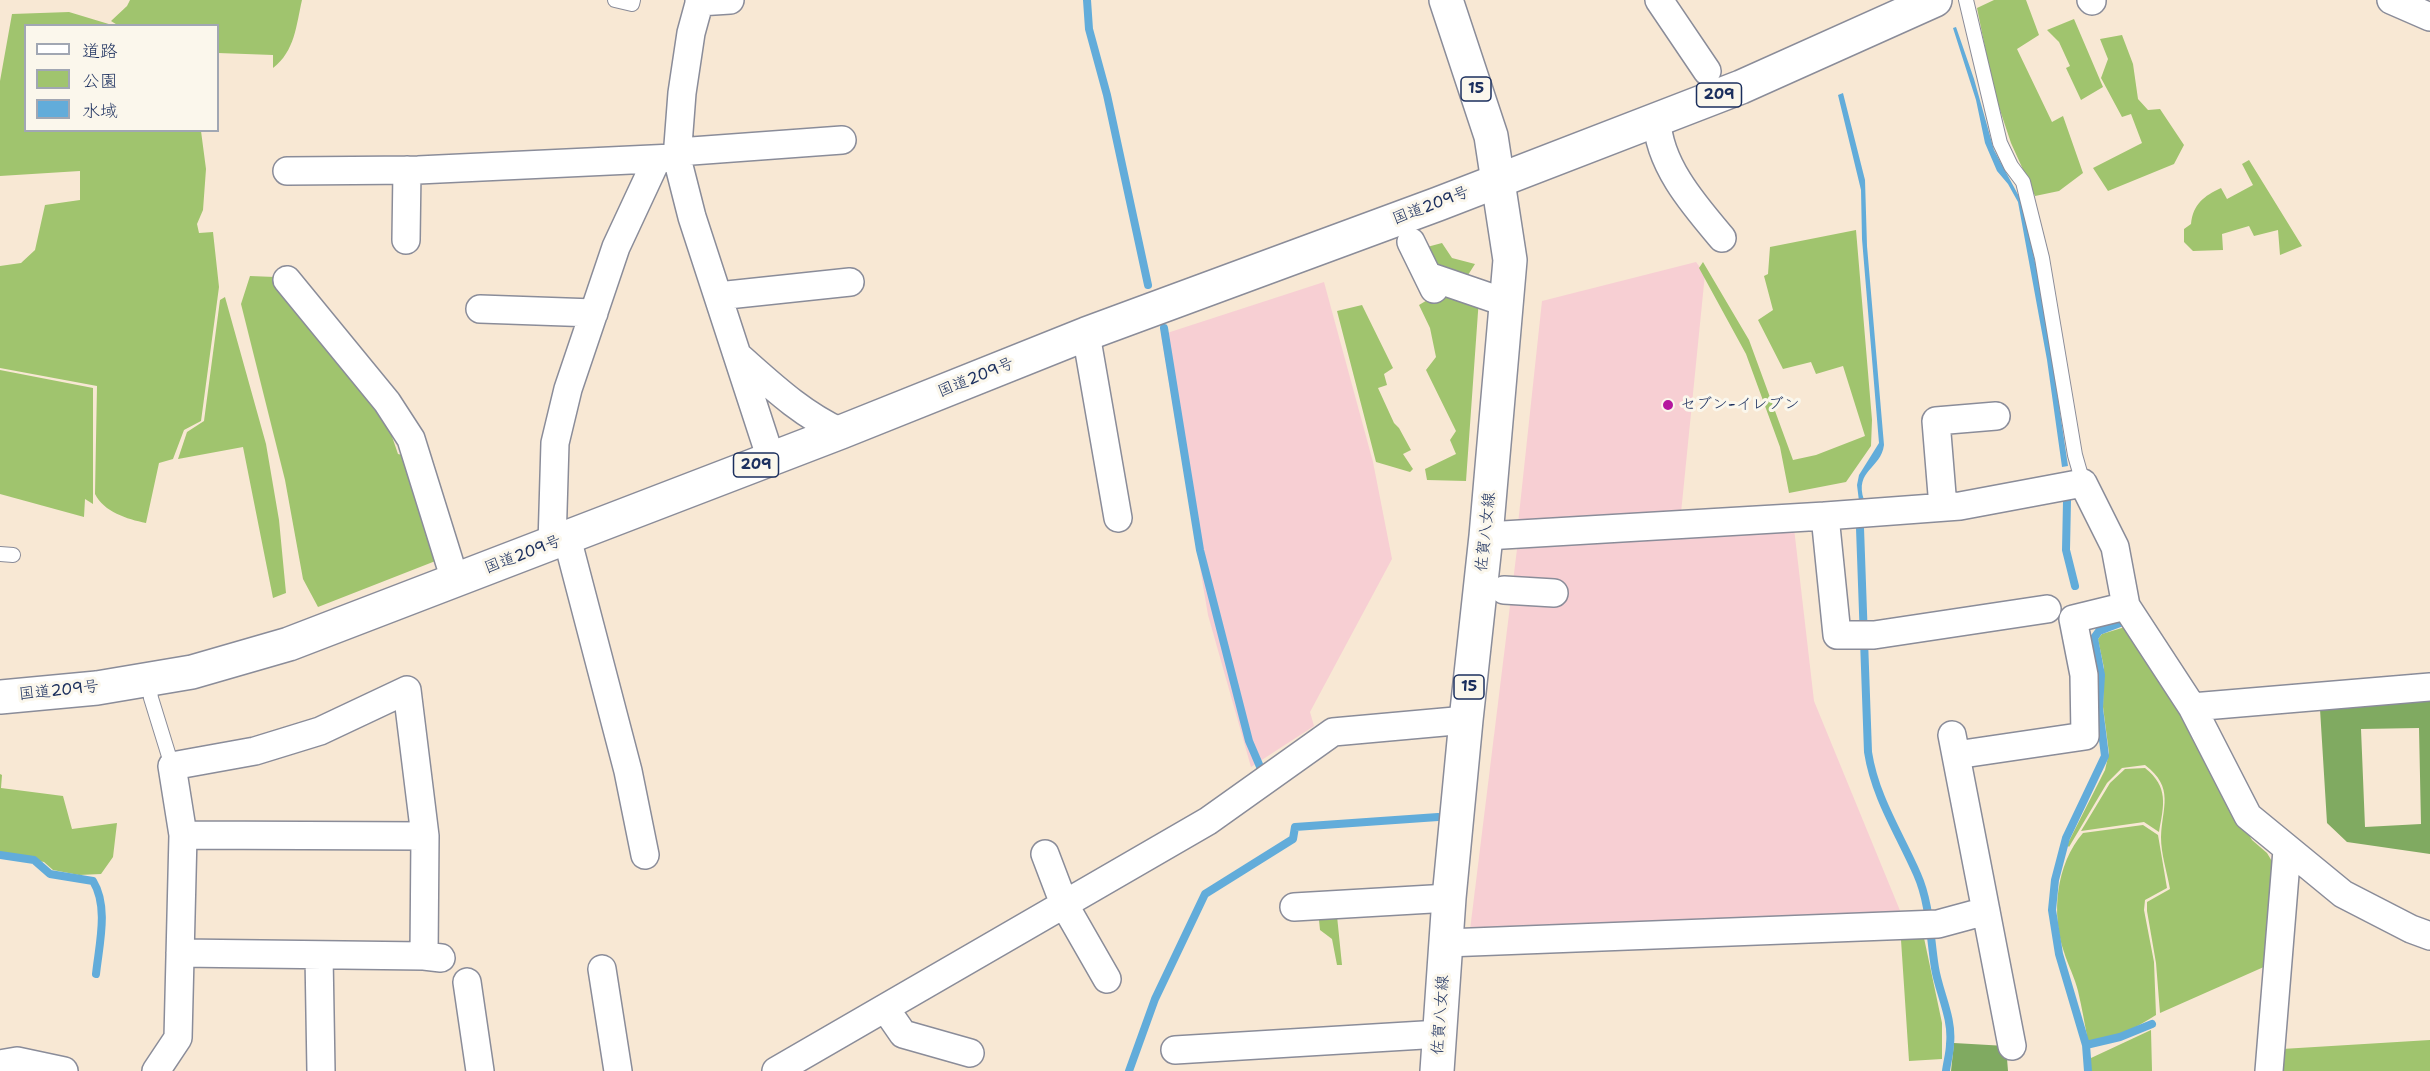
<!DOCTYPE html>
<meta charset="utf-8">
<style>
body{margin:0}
#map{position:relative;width:2430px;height:1071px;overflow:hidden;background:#f8e8d4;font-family:"Shantell Sans","Klee One",sans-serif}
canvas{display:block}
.legend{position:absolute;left:24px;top:24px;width:195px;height:108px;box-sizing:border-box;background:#fbf7ec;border:2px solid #a1a7b3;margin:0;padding:8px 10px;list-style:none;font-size:18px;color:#1b2f5e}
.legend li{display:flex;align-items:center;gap:12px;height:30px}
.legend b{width:30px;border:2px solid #a1a7b3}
</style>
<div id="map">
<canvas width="2430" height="1071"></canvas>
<ul class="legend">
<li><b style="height:8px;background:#fff"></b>道路</li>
<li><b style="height:16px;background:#a0c46e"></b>公園</li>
<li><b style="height:16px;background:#62acda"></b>水域</li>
</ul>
</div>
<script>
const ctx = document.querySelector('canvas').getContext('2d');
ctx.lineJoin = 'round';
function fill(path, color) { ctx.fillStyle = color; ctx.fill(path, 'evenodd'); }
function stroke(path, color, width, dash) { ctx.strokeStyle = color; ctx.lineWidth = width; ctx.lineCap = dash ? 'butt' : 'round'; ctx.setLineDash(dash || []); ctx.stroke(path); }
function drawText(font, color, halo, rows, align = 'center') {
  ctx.font = font + ' "Shantell Sans","Klee One",sans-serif'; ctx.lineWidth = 6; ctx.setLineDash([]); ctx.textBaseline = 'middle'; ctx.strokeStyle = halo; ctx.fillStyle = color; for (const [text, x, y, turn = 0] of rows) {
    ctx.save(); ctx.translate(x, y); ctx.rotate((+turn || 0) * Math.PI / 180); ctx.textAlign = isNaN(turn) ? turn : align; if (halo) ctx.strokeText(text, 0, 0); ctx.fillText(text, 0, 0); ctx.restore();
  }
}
const built = new Path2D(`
 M 1696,262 L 1705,274 L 1681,513 L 1518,524 L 1542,301 Z
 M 1324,282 L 1373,462 L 1392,559 L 1310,712 L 1314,726 L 1251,767 L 1208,615 L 1161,335 Z
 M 1794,528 L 1814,701 L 1901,913 L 1470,930 L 1518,541 Z`);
const green = new Path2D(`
 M 130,0 L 302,0 C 296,26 295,51 273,68 L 273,55 L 218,53 L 218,26 L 119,26 L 111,21 L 127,6 Z
 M 1994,0 L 2026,0 L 2039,35 L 2017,49 L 2052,122 L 2063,116 L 2083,173 L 2059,191 L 2035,196 L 2011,143 L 1994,92 L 1977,8 Z
 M 69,12 L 112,25 L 26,26 L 26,130 L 201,131 L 206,169 L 203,210 L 197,224 L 199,233 L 213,232 L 219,287 L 201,421 L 184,430 L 173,459 L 159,463 L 146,523 C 127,519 104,512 95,494 L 97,386 L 0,368 L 0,266 L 21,263 L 35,250 L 45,205 L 80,200 L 80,171 L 0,176 L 0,81 L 12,14 Z
 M 2074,19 L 2103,87 L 2081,100 L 2066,68 L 2070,66 L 2059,42 L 2047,30 Z
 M 2122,35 L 2133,64 L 2138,99 L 2148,110 L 2160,109 L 2184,145 L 2174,164 L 2108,191 L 2093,168 L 2142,143 L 2131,114 L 2122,117 L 2101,78 L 2108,59 L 2100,39 Z
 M 2249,160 L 2302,246 L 2280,255 L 2278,230 L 2254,236 L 2249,226 L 2222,234 L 2223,250 L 2193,251 L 2184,242 L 2184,229 L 2191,224 C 2193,204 2204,196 2221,188 L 2227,199 L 2253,185 L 2242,164 Z
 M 1856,230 L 1872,420 L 1871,446 L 1846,482 L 1789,493 L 1780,447 L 1746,354 L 1699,268 L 1703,262 L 1749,340 L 1793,460 L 1816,455 L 1865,436 L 1843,366 L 1816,374 L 1811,362 L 1783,369 L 1758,320 L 1773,310 L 1764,276 L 1768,274 L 1770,247 Z
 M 1442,243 L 1452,258 L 1475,264 L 1468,275 L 1435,264 L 1427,247 Z
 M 250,276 L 275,277 L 384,413 L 398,454 L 407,456 L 438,560 L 318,607 L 303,579 L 285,480 L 241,304 Z
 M 1446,289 L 1479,298 L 1466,481 L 1427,480 L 1425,469 L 1456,454 L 1450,440 L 1456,431 L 1426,370 L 1436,357 L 1430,328 L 1419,305 Z
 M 225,297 L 266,444 L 279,520 L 286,593 L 273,598 L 243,447 L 178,459 L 187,432 L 204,421 L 220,300 Z
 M 1362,305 L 1393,368 L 1384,374 L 1387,385 L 1378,388 L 1394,423 L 1399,428 L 1411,450 L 1403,454 L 1413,469 L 1410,472 L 1376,462 L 1337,311 Z
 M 0,370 L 93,388 L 93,504 L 85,499 L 84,517 L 0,494 Z
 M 2125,627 L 2175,697 L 2223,791 L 2252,840 L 2267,853 L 2273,863 L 2266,966 L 2160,1013 L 2156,963 L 2147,911 L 2147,902 L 2170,889 C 2167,872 2161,854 2161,837 C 2162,807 2175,788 2145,765 L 2122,768 L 2107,783 L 2069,847 L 2067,845 L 2105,770 L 2109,753 L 2103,707 L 2104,668 L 2098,639 L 2102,634 Z
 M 2145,768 C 2169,787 2164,805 2159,832 L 2144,822 L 2081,831 L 2110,783 L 2125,769 Z
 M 0,774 L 2,775 L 1,788 L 63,796 L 72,829 L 117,823 L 113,857 L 101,874 L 79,875 L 53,870 L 44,862 L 0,853 Z
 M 2143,825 L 2158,835 L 2167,888 L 2145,900 L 2144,910 L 2154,962 L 2156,1015 C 2134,1029 2114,1039 2088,1042 C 2085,1025 2082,1008 2078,991 C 2075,978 2068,965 2064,952 C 2051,914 2056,864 2083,833 Z
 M 1337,916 L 1342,965 L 1337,965 L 1332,939 L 1320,930 L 1319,920 Z
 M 1924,938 L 1942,1023 L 1942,1059 L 1909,1061 L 1901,940 Z
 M 2151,1030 L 2152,1071 L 2091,1071 L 2091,1058 Z
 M 2430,1040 L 2430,1071 L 2280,1071 L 2282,1049 Z`);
const forest = new Path2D(`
 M 2430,698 L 2430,854 L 2347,842 L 2327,823 L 2320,709 ZM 2419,728 L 2421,824 L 2365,827 L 2361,729 Z
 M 1954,1043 L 2006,1046 L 2008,1071 L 1951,1071 Z`);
const water = new Path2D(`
 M 1956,27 L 1974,79 L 1994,150 L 2022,202 L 2044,304 L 2068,466 L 2062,467 L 2047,360 L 2018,202 L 2008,184 L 1997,171 L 1985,143 L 1976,100 L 1953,28 Z
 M 1843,93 L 1865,180 L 1867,246 L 1884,445 C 1881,469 1854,470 1864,500 L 1859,501 L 1857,485 L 1859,475 L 1879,443 L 1862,239 L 1861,190 L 1838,95 Z`);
const stream = new Path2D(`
 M 1087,0 L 1089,29 L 1107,95 L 1148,285
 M 1164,328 L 1200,550 L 1249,741 L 1261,769
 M 2067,501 L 2066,550 L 2075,586
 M 1860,528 L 1868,752 C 1875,797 1899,833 1917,874 C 1930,903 1930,937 1935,968 C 1939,993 1953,1018 1950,1044 C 1950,1053 1947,1062 1946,1071
 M 0,855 L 34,860 L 50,874 L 93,881 C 109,907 99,945 96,974
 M 2086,1045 L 2120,1037 L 2152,1024
 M 1129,1071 L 1155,999 L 1205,894 L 1293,839 L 1295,827 L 1438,817
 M 2088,1071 L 2086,1045 L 2059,954 L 2052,910 L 2055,880 L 2066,838 L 2105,756 L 2099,708 L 2101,675 L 2094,638 L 2099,631 L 2120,623`);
const lane = new Path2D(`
 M 615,0 L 632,4 L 633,0
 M 1966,0 L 2000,143 L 2011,166 L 2023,182 L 2042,258 L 2075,455 L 2083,483
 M 0,554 L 13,555
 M 148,679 L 151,698 L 172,766`);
const street = new Path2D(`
 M 700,0 L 691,33 L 682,93 L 677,158 L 692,217 L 771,459
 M 1659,0 L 1707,71
 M 2091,0 L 2092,1
 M 2391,0 L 2430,17
 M 699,2 L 730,0
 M 1657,119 C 1658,164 1694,205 1722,238
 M 678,152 L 842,140
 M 287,171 L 418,170 L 673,158
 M 406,240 L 407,170
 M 1411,242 L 1434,289
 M 1428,276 L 1507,303
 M 287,280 L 387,402 L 411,439 L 455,580
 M 718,296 L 850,282
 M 480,309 L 594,313
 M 1086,334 L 1118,518
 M 737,355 C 770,384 801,414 841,432
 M 1943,507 L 1936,421 L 1996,416
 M 1825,516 L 1837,635 L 1874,635 L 2047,609
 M 1486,536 L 1825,516 L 1960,506 L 2083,483 L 2115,547 L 2126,606 L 2192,707 L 2248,816 L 2343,894 L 2411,929 L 2430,936
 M 567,538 L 628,771 L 645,855
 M 552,544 L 555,443 L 568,389 L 616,247 L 657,159
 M 1504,590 L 1554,593
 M 2192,707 L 2430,687
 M 1952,735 L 2012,1046
 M 1956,755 L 2085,736 L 2084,675 L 2073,619 L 2126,606
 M 183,835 L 172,766 L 255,751 L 320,731 L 407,690 L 425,836
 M 1045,854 L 1064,904 L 1107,979
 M 1294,907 L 1449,898
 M 1446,943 L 1938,924 L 1986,911
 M 180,953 L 424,956 L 441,958
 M 319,955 L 321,1071
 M 602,969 L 618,1071
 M 467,982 L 480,1071
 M 885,1008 L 903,1034 L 970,1053
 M 1175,1050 L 1440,1034
 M 0,1064 L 17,1061 L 64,1071
 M 156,1071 L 178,1038 L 183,835 L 425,836 L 424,956
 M 776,1071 L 1208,821 L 1333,732 L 1466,720
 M 2269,1071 L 2287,850`);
const primary = new Path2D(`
 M 1437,1071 L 1449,898 L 1466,720 L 1486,536 L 1510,260 L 1491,136 L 1446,0`);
const highway = new Path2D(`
 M 0,697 L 97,688 L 192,672 L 289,644 L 841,432 L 1086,334 L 1438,204 L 1741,87 L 1935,0`);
const markers = [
 [1668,405,6,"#b5179e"]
];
const shields = [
 [1476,89,30],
 [1719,95,45],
 [756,465,45],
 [1469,687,30]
];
const shieldNames = [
 ["15",1476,89],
 ["209",1719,95],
 ["209",756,465],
 ["15",1469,687]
];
const streetNames = [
 ["国道209号",1431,206,-21],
 ["国道209号",976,378,-22],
 ["佐賀八女線",1486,532,-84],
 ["国道209号",523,555,-21],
 ["国道209号",59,691,-6],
 ["佐賀八女線",1441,1015,-86]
];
const poiNames = [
 ["セブン-イレブン",1680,405]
];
fill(built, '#f7cfd3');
fill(green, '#a0c46e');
fill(forest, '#80aa61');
fill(water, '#62acda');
stroke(stream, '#62acda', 8);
stroke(lane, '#8a8c99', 16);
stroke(street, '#8a8c99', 30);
stroke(primary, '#8a8c99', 36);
stroke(highway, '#8a8c99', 36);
stroke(lane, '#fff', 14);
stroke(street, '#fff', 27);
stroke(primary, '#fff', 33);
stroke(highway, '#fff', 33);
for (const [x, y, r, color] of markers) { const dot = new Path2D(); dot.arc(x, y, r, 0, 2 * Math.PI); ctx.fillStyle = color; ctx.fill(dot); stroke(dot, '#fbf7ec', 2); }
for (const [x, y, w] of shields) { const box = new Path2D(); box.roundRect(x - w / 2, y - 12, w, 24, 4.5); ctx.fillStyle = '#fbf7ec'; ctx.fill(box); stroke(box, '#1b2f5e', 1.5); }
drawText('bold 15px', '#1b2f5e', null, shieldNames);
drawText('16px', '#1b2f5e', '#fbf7ec', streetNames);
drawText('16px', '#1b2f5e', '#fbf7ec', poiNames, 'left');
</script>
